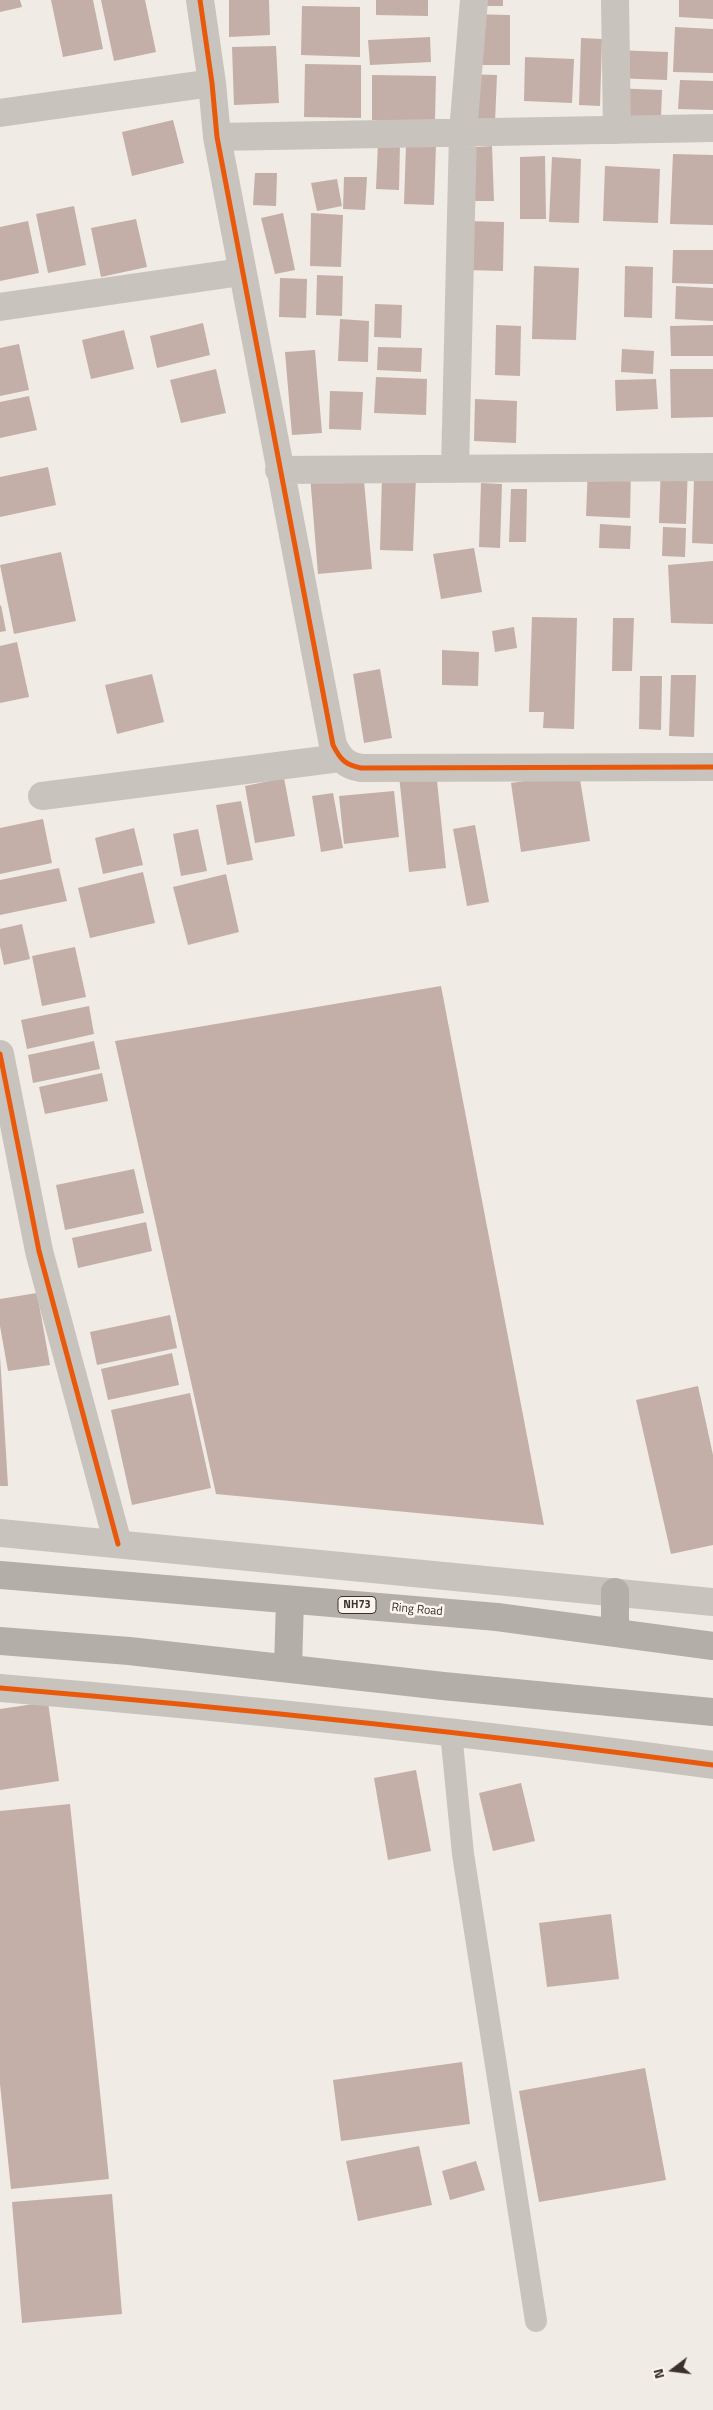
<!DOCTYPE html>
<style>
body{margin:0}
#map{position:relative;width:713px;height:2410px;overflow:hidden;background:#f0ebe5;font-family:"Titillium Web",sans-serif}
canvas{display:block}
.north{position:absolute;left:648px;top:2345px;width:50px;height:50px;-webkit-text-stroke:4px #fbf5ee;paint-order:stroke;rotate:255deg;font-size:14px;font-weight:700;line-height:20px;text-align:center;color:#3b302b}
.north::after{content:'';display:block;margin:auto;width:18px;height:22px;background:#3b302b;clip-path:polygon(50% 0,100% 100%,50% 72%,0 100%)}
</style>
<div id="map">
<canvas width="713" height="2410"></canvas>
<div class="north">N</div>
</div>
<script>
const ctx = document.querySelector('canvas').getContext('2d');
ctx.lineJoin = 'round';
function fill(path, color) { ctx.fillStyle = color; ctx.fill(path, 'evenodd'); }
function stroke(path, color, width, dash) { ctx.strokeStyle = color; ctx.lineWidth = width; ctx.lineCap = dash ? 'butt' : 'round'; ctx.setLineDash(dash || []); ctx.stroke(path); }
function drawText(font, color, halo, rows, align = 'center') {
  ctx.font = font + ' "Titillium Web",sans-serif'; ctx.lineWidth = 5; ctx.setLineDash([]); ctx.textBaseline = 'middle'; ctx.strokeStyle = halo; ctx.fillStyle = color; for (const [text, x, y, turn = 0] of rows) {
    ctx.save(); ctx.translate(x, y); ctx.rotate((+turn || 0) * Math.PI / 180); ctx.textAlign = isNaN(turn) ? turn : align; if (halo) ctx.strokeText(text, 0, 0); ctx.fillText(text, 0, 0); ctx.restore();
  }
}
const building = new Path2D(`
 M 0,0 L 20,0 L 22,7 L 0,12 Z
 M 51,0 L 93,0 L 103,49 L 63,57 Z
 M 101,0 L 145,0 L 156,52 L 114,61 Z
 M 229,0 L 269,0 L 270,35 L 229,37 Z
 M 376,0 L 428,0 L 428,16 L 376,15 Z
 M 464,0 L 503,0 L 503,6 L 464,6 Z
 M 679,0 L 713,0 L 713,19 L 679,17 Z
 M 302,6 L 360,7 L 360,57 L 301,55 Z
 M 467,14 L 510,15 L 510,65 L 467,65 Z
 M 675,27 L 713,29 L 713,73 L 673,72 Z
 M 430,37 L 431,62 L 370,65 L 368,40 Z
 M 581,38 L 602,39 L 600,106 L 579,105 Z
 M 276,46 L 279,103 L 234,105 L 232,47 Z
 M 614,50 L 668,52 L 667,80 L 613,78 Z
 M 525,57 L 574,59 L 572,103 L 524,101 Z
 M 305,64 L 361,65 L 361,118 L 304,117 Z
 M 460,74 L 497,75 L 495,123 L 458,121 Z
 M 372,75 L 436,76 L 435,121 L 372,120 Z
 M 680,80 L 713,81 L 713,110 L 678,109 Z
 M 610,88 L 662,90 L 661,118 L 609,115 Z
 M 173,120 L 184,163 L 132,176 L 122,132 Z
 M 378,143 L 400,144 L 399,190 L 376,189 Z
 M 406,145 L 436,145 L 434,205 L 404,204 Z
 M 492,146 L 494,201 L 465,201 L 462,148 Z
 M 673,154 L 713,155 L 713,225 L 670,224 Z
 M 545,156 L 546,219 L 520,219 L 520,157 Z
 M 552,157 L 581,159 L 579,223 L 549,222 Z
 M 605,166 L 660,169 L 658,223 L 603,221 Z
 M 255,173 L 277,173 L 276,206 L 253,205 Z
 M 344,177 L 367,177 L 365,210 L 343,209 Z
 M 337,179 L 342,206 L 317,211 L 311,183 Z
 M 74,206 L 86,265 L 48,273 L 36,214 Z
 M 283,213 L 295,270 L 275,274 L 261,218 Z
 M 311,213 L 343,215 L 341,267 L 310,266 Z
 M 136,219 L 147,267 L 101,277 L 91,228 Z
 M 28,221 L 39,273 L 0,281 L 0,227 Z
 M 468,221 L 504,222 L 503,271 L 466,270 Z
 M 673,250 L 713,250 L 713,284 L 672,283 Z
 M 534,266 L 579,268 L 576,340 L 532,339 Z
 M 625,266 L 653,267 L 652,318 L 624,317 Z
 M 317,275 L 343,276 L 342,316 L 316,315 Z
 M 280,278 L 307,279 L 306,318 L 279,317 Z
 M 676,286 L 713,288 L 713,321 L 675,319 Z
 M 375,304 L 402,305 L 401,338 L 374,337 Z
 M 340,319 L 369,321 L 368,362 L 338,361 Z
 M 203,323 L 210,355 L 157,368 L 150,336 Z
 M 496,325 L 521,326 L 520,376 L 495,375 Z
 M 713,325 L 713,356 L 671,356 L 670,326 Z
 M 124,330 L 134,369 L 91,379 L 82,340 Z
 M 19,344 L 29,390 L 0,396 L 0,348 Z
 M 378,347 L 422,348 L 421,372 L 377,370 Z
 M 622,349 L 654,351 L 653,374 L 621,372 Z
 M 315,350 L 322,433 L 292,435 L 285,352 Z
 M 216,369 L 226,413 L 181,423 L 170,380 Z
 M 670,369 L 713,369 L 713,417 L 671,418 Z
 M 376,377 L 427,379 L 426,415 L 374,413 Z
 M 656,379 L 658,409 L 616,411 L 615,380 Z
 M 330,391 L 363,392 L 361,430 L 329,429 Z
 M 29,396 L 37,430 L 0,438 L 0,402 Z
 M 475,399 L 517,401 L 516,443 L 474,441 Z
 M 661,464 L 688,465 L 686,524 L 659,523 Z
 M 588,466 L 631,467 L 630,518 L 586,516 Z
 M 48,467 L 56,505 L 0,517 L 0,477 Z
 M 363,470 L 372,569 L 318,574 L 310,475 Z
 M 382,476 L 416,477 L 413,551 L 380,550 Z
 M 694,479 L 713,480 L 713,544 L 692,543 Z
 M 481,483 L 502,484 L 500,548 L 479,547 Z
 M 511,489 L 527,489 L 526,542 L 509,542 Z
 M 600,524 L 631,526 L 630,549 L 599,548 Z
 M 663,527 L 686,528 L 685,557 L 662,556 Z
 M 474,548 L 482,592 L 441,599 L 433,554 Z
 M 61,552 L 76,621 L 14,634 L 0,565 Z
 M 713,561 L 713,624 L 671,623 L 668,565 Z
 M 1,605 L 6,631 L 0,632 L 0,606 Z
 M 532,617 L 577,618 L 574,729 L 543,728 L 544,712 L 529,712 Z
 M 613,618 L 634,618 L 632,671 L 612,671 Z
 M 514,627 L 517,648 L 495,652 L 492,631 Z
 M 17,642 L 29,697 L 0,703 L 0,646 Z
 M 442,650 L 479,652 L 478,686 L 442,685 Z
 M 380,669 L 392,738 L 364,743 L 353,674 Z
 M 152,674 L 164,722 L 117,734 L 105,685 Z
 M 671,675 L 696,675 L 694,737 L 669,736 Z
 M 640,676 L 662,676 L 661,730 L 639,729 Z
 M 436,771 L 446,868 L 409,872 L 399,775 Z
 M 579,773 L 590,841 L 521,852 L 511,783 Z
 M 284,778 L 295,836 L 255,843 L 245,786 Z
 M 394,791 L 399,837 L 344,844 L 339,796 Z
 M 333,793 L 343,848 L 321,852 L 312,796 Z
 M 241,801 L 253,860 L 227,865 L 216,805 Z
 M 43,819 L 52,863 L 0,874 L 0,828 Z
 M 475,825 L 489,902 L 467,906 L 453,829 Z
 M 134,828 L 143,865 L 103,874 L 95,838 Z
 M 198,829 L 207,871 L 181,876 L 173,834 Z
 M 59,868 L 67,901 L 0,915 L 0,880 Z
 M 143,872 L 155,923 L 90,938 L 78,888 Z
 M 226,874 L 239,932 L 188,945 L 173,887 Z
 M 22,924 L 30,959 L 4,965 L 0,946 L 0,929 Z
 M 75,947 L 86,997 L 42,1006 L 32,956 Z
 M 441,986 L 544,1525 L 216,1494 L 115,1041 Z
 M 89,1006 L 94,1034 L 27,1049 L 21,1020 Z
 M 94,1041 L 100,1069 L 33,1083 L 28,1055 Z
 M 102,1073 L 108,1101 L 45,1114 L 39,1087 Z
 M 134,1169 L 144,1213 L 65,1230 L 56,1185 Z
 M 146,1222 L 152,1251 L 78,1268 L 72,1238 Z
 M 37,1293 L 50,1365 L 8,1371 L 0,1326 L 0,1299 Z
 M 170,1315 L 177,1348 L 97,1365 L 90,1332 Z
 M 172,1353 L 179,1385 L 108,1400 L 101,1369 Z
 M 0,1356 L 8,1486 L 0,1486 Z
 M 698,1386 L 713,1455 L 713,1545 L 671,1554 L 636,1400 Z
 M 190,1393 L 211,1488 L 132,1505 L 111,1410 Z
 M 48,1702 L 59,1781 L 0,1790 L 0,1709 Z
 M 416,1770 L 431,1851 L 388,1860 L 374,1778 Z
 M 521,1783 L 535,1841 L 493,1851 L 479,1793 Z
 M 70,1804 L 109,2179 L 11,2189 L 0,2084 L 0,1811 Z
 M 611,1914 L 619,1979 L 547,1987 L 539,1923 Z
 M 462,2062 L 470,2124 L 341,2141 L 333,2080 Z
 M 645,2068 L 666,2180 L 539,2202 L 519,2091 Z
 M 419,2146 L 432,2205 L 358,2221 L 346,2161 Z
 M 476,2161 L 485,2190 L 450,2200 L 442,2171 Z
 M 112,2194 L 122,2314 L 22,2323 L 12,2202 Z`);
const service = new Path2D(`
 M 451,1732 L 463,1854 L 536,2321`);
const minor = new Path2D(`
 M 200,0 L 212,83 L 217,137 L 333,745 C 340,759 345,765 361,768 L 713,767
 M 615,0 L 617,130
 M 0,113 L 212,83
 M 217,137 L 713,128
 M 0,307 L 241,272
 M 455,469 L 463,132 L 474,0
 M 279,470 L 713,467
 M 42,796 L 340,758
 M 0,1054 L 39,1251 L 118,1544`);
const tertiary = new Path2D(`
 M 0,1533 L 713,1602
 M 0,1688 C 238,1708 476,1733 713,1765`);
const trunk = new Path2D(`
 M 0,1575 L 497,1617 L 713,1646
 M 615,1592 L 615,1633
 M 0,1641 L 129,1651 L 443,1686 L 713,1712
 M 288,1668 L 290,1600`);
const cycleway = new Path2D(`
 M 200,0 L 212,83 L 217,137 L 333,745 C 340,759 345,765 361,768 L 713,767
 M 0,1054 L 39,1251 L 118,1544
 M 0,1688 C 238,1708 476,1733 713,1765`);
const shields = [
 [357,1605,38]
];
const shieldNames = [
 ["NH73",357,1605]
];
const streetNames = [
 ["Ring Road",417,1610,5]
];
fill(building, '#c3afa7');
stroke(service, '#c9c3be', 22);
stroke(minor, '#c9c3be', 28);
stroke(tertiary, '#c9c3be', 28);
stroke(trunk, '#b4aea8', 28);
stroke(cycleway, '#e8590c', 5);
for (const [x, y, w] of shields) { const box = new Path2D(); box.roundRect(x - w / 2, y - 8.5, w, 17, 4); ctx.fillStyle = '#fbf5ee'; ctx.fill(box); stroke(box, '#3b302b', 1); }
drawText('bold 11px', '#3b302b', null, shieldNames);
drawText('12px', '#3b302b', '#fbf5ee', streetNames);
</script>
